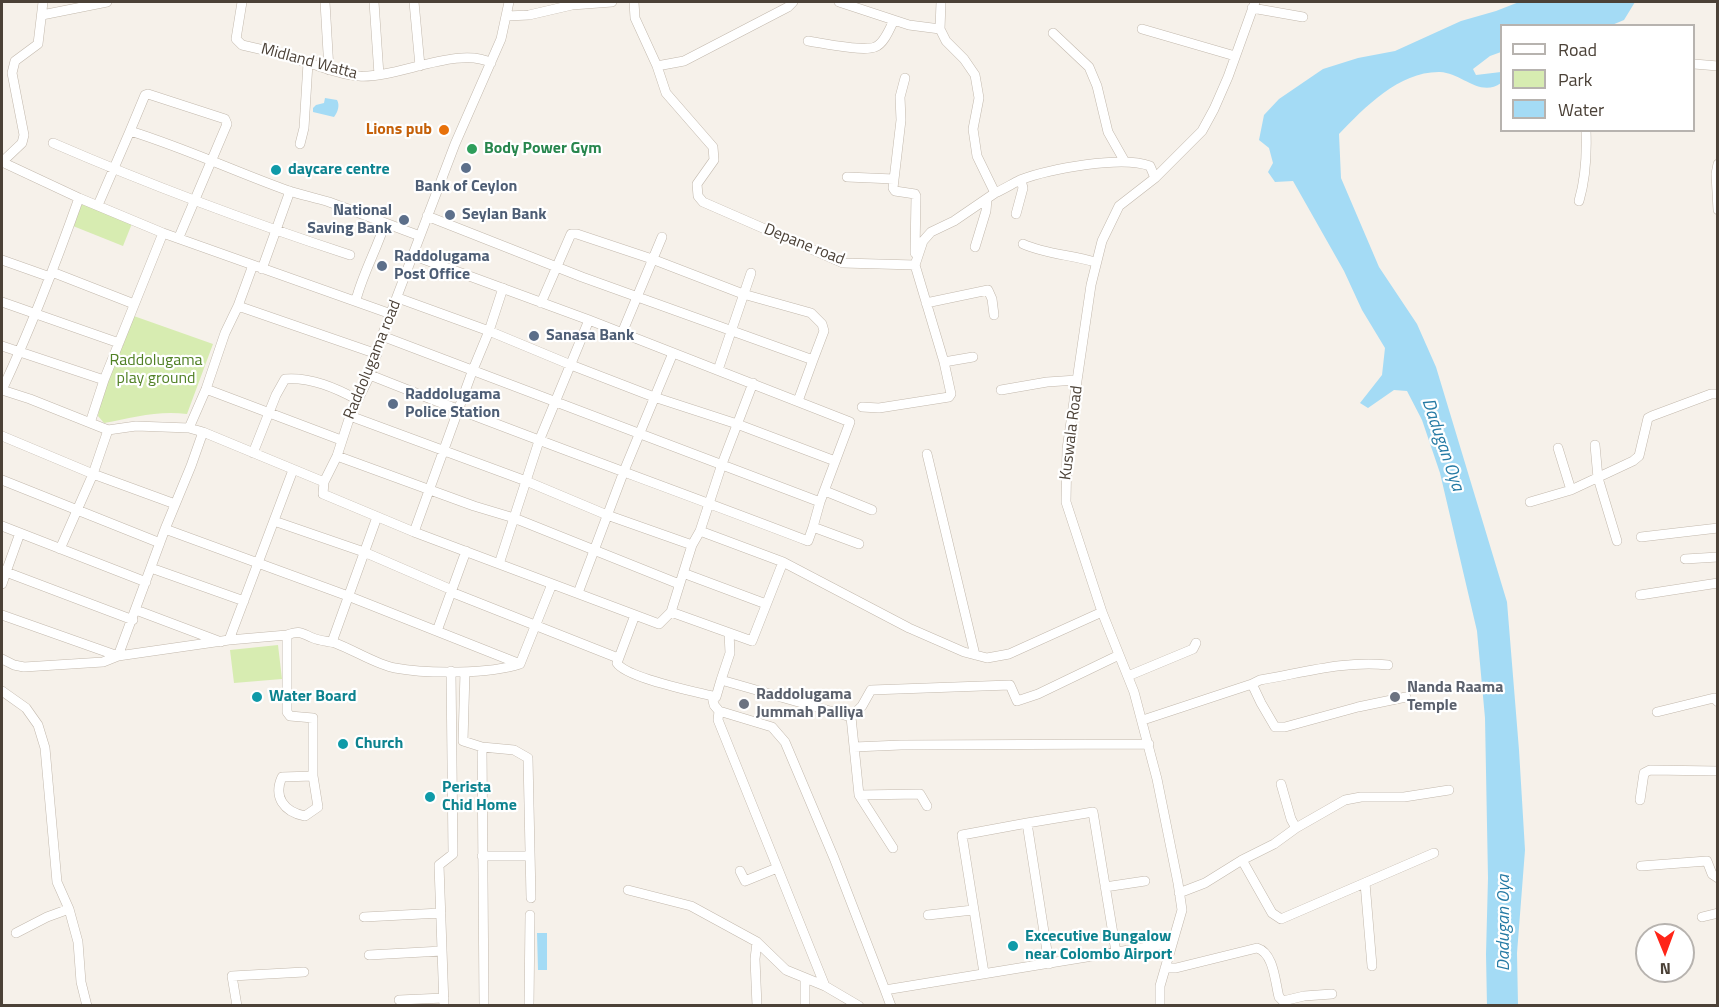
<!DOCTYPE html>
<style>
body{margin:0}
#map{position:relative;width:1719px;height:1007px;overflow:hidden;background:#f6f1ea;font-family:"Titillium Web",sans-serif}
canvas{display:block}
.frame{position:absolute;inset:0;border:3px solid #4b4137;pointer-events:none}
.legend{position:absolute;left:1500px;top:24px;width:195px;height:108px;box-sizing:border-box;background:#fff;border:2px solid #b7b3af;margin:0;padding:8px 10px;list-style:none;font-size:18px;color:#4b4137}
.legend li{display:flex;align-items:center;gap:12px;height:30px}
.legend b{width:30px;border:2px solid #b7b3af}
.north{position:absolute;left:1635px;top:923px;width:60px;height:60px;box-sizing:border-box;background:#fff;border:2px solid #b7b3af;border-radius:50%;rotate:179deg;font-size:16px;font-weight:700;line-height:24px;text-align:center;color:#4b4137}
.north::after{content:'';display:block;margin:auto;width:21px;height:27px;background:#ff2518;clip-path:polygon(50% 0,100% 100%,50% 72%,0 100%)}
</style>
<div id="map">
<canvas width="1719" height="1007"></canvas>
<div class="frame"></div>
<ul class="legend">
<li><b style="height:8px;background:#fff"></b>Road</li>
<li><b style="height:16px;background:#d7ecb1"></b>Park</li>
<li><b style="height:16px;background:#a4dbf5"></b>Water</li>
</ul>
<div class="north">N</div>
</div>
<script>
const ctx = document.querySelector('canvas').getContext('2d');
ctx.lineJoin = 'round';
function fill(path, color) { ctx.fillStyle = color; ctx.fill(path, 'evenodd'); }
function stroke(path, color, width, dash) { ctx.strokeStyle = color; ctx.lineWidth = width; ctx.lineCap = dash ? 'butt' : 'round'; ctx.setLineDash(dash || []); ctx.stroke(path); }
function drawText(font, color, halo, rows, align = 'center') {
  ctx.font = font + ' "Titillium Web",sans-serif'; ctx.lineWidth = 4.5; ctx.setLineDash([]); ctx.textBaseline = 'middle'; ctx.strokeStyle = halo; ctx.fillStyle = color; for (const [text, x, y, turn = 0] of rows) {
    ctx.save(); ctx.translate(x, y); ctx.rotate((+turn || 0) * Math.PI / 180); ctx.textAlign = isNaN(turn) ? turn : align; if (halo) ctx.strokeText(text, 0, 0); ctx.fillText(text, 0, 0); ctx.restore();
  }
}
const green = new Path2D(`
 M 83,201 L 133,221 L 123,246 L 73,226 Z
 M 131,315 L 213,344 L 187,414 C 158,410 132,418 104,423 L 98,416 L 100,400 Z
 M 278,645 L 282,679 L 234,683 L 230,650 Z`);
const water = new Path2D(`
 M 1519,2 L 1635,2 L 1624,20 L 1612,25 L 1502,26 L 1501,52 L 1490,56 L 1473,69 L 1476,75 L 1501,72 L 1501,83 C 1480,98 1462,73 1440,72 C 1400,71 1365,107 1339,134 L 1341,178 L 1379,267 L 1417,324 L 1436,367 L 1507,602 L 1519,750 L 1525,850 L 1517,953 L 1518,1005 L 1487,1006 L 1486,954 L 1488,878 L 1485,718 L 1477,631 L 1440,473 L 1422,420 L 1407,391 L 1394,390 L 1368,408 L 1360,403 L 1382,375 L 1385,348 L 1362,310 L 1344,271 L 1293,181 L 1275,182 L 1268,172 L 1273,163 L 1269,148 L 1259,140 L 1264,115 L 1279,99 L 1323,69 L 1358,58 L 1395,51 L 1461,21 L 1496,11 Z
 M 325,98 L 337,100 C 340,105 338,112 334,117 L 313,112 L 313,108 L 316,105 L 324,103 Z
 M 537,933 L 547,933 L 547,970 L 538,970 Z`);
const minor = new Path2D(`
 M 242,2 L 236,39 L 242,45 C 265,50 287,56 309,63 C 325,68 342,75 359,76 C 395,79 460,45 491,63
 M 325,2 L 329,70
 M 374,2 L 379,75
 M 414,2 L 420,66
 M 634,2 L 635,18 L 657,66 L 666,93 L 713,147 L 714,160 L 697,184 L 698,196 L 703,202 L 843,263 L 915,265 L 944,362 L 951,394 L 949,397 L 879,408 L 862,407
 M 839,2 L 909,25 L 940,29 L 946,41 L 964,59 L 975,75 L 979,98 L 973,129 L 977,156 L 995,193 L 954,221 L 931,232 L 923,241 L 915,265
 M 1252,8 L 1303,17
 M 42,15 L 107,2
 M 507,16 L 529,15 L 572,5 L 612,2
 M 940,29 L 941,2
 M 1142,29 L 1235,56
 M 1053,33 L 1089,67 L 1097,86 L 1108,132 L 1125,162
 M 808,41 C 822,43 863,52 875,47 C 884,44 890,28 894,20
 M 1694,64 L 1718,66
 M 657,66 L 684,61 L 788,7 L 793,2
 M 905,78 L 900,97 L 901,120 L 893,188 L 895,191 L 915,194 L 916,196 L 915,253
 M 53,143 C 150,185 249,222 350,255
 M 300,144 L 304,128 L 308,63
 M 2,162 L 79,198 L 163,233 L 391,314
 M 2,162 L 22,143 L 24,135 L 12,73 L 15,61 L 38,44 L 43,2
 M 1718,164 L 1716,174 L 1718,210
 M 847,177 L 894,179
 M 995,193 C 1004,189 1012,184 1020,180 C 1049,169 1122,155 1150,166 L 1155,178
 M 1579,201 C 1586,177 1587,155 1586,130
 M 98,205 L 130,131
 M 1016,214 L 1023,188 L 1021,180
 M 427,216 L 582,277 L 813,360 L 798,401
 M 179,237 L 227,124 L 225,119 L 148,94 L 145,95 L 130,131 C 185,148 236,172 289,191 C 302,195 316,198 329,202 C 360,213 390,225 420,236
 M 1023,244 C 1045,254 1072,255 1095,262
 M 975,247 L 986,211 L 987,199
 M 412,255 L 589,320 L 850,422 L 820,502 L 813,527
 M 2,260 L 50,277
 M 262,269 L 290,191
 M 52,272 L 134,304
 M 398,298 L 489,331 L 571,365 L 654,397 L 737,424 L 835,461
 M 356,300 C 363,273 377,249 385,223
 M 2,302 L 119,343
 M 541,303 L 571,234 L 577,234 L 652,259 L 743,294 L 811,313 L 822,324 L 824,331 L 813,360
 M 926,303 L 988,290 L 992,299 L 994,315
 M 238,306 L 377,354
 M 622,333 L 662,237
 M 382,336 L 820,502
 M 2,346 L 104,380
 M 944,362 L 973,357
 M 718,370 L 751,273
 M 370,375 C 515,433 662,485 808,541 L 813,527 L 859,544
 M 206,389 L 341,440
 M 2,390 L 30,399 L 108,430 L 136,426 L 189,428 L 203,432 L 324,482 L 323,494 L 414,532 L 659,624 L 671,612 L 692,545
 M 2,390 C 31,328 56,263 79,198
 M 1001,390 L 1047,382 L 1077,380
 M 350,416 L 526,481 L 607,515 L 692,545 L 700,531 L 722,464 L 753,383
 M 90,423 L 104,380 L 163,233
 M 189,428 L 206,389 L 225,333 L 238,306 L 253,265
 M 2,436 L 93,474 L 175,504
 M 1595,445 L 1598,478 L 1617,541
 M 1558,448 L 1571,490
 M 253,453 L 276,395 L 285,379 C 311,377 336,388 358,400
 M 927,454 L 975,655
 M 337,456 L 474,506 L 514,518 L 679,584
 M 2,480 L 160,543
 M 324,482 L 337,456 L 350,416 L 370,375 L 382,336 L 455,144 L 501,39 L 509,2
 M 825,491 L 872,510
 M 1530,502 L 1571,490 L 1633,461 L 1639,456 L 1648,418 L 1652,416 L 1711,394 L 1718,394
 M 274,521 L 364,552 L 452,590
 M 2,526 L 146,582
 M 165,529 L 191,466 L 203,432
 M 700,531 L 783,562 L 909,628 L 964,652 L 987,658 L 1009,654 L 1102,612
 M 414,532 L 472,372 L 489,331 L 503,288
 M 1641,537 L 1718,528
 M 60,549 L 93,474 L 108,430
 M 1685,559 L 1718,557
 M 499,564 L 539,441 L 589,320
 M 151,568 L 244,601
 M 2,570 L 6,572 L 20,533
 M 683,573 L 766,604
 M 2,584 L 6,572 L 133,620
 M 451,592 L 618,658
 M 578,593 L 624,471 L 673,353
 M 1640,595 L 1718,583
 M 136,610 L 221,642
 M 671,612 L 752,641 L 783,562
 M 2,615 L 118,656 L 229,640 L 293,470
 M 635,615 L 617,663 C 626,678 697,692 716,697 L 721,680 L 851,717 L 859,795 L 893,848
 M 437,631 L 466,551
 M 287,635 L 287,712 L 290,716 L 313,718 L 313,776 L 318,807 L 305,816 C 284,812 273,797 282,777 L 313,776
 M 229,640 L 287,635 C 300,630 301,633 313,638 C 320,641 328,641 335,643 C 354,650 377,665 395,668 C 427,674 490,674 520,664
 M 332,642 L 377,517
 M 2,659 L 14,665 L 24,667 L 103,662 L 118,656 L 165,529 L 348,596 L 520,664 L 552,584
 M 465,672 L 463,741 L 482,747 L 484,1006
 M 1128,676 L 1193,649 L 1196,643
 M 721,680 L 730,653 L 729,633
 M 1252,684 L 1260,680 C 1302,673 1346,660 1388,665
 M 2,691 L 26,708 L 38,725 L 45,748 L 57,882 L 69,909 L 78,942 L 81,982 L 87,1006
 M 712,696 L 714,705 L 719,711 L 772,727 L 785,742 L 834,858 L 885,990 L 1172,943
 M 719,711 L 718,720 L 825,986
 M 1657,712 L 1714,698 L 1718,702
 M 851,717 L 862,706 L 871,690 L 1010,685 L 1017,701 L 1038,694 L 1119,655
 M 1143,720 L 1252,684 L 1261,703 L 1275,727 L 1285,727 L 1358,707 L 1406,697
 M 482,747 L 514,750 L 528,758 L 531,898
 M 854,747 L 901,745 L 1149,744
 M 1281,784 L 1291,819 L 1296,828
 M 859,795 L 920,794 L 927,806
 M 1640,800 L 1644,773 L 1650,770 L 1718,771
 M 482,856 L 530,856
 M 1242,860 L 1272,913 L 1281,919 L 1434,853
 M 1641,866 L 1707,861 L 1712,874 L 1718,878
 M 740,871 L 745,881 L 777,868
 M 1365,883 L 1372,966
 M 1105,887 L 1145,881
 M 628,890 L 691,906 L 757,942 L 786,970 L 825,986 L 859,1006
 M 1179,893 L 1205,883 L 1242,860 L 1274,844 L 1296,828 L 1345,800 L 1361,797 L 1404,797 L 1449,790
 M 928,915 L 973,910
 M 364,917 L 441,913
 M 1702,917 L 1718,913
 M 16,933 L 47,917 L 69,909
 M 757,942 L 755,959 L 757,1006
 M 369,955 L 442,951
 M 1049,964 L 1027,823 L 1093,812 L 1116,952
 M 1165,968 L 1176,968 L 1257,948 C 1274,953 1275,982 1279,997 L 1283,1001 L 1304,996 L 1332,994
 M 984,973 L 962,835 L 1027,823
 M 885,990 L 891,1006
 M 399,1000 L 444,998
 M 237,1006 L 232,976 L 304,972
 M 444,1006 L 439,865 L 453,854 L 451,671
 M 529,1006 L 530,915
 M 805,1006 L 805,979
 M 1160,1006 L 1160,986 L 1182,910 L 1178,883 L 1157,779 L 1134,692 L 1102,612 L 1066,502 L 1067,449 L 1091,285 L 1102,241 L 1119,206 L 1155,178 L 1202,131 L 1214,109 L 1228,77 L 1255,2`);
const markers = [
 [444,130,6,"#e8710a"],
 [472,149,6,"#2e9e5b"],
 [466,168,6,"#5c6f8a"],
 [276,170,6,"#0f9aa8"],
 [450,215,6,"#5c6f8a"],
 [404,220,6,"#5c6f8a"],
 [382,266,6,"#5c6f8a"],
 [534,336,6,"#5c6f8a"],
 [393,404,6,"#5c6f8a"],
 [257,697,6,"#0f9aa8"],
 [1395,697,6,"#6b7280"],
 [744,704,6,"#6b7280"],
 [343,744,6,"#0f9aa8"],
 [430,797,6,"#0f9aa8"],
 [1013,946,6,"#0f9aa8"]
];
const streetNames = [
 ["Midland Watta",309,62,15],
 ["Depane road",804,245,22],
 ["Raddolugama road",373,360,-68],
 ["Kuswala Road",1072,433,-83]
];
const foodNames = [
 ["Lions pub",432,130]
];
const leisureNames = [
 ["Body Power Gym",484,149]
];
const cultureNames = [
 ["daycare centre",288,170],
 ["Water Board",269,697],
 ["Church",355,744],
 ["Perista",442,788],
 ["Chid Home",442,806],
 ["Excecutive Bungalow",1025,937],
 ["near Colombo Airport",1025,955]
];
const serviceNames = [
 ["Bank of Ceylon",466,187,"center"],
 ["National",392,211,"right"],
 ["Saving Bank",392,229,"right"],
 ["Seylan Bank",462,215],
 ["Raddolugama",394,257],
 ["Post Office",394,275],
 ["Sanasa Bank",546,336],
 ["Raddolugama",405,395],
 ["Police Station",405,413]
];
const parkNames = [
 ["Raddolugama",156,361],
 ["play ground",156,379]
];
const worshipNames = [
 ["Nanda Raama",1407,688],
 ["Temple",1407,706],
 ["Raddolugama",756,695],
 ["Jummah Palliya",756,713]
];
const waterNames = [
 ["Dadugan Oya",1442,445,71],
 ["Dadugan Oya",1505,923,-90]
];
fill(green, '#d7ecb1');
fill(water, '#a4dbf5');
stroke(minor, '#c2b8ac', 10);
stroke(minor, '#fff', 9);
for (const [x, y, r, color] of markers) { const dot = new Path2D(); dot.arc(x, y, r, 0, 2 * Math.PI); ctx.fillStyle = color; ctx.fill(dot); stroke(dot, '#fff', 2); }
drawText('16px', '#4b4137', '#fff', streetNames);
drawText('bold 16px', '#c56008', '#fff', foodNames, 'right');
drawText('bold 16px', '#27864d', '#fff', leisureNames, 'left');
drawText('bold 16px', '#0d838f', '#fff', cultureNames, 'left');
drawText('bold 16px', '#4e5e75', '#fff', serviceNames, 'left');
drawText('16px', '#518126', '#fff', parkNames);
drawText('bold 16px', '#5b616d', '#fff', worshipNames, 'left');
drawText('italic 18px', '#257aa4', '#fff', waterNames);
</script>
